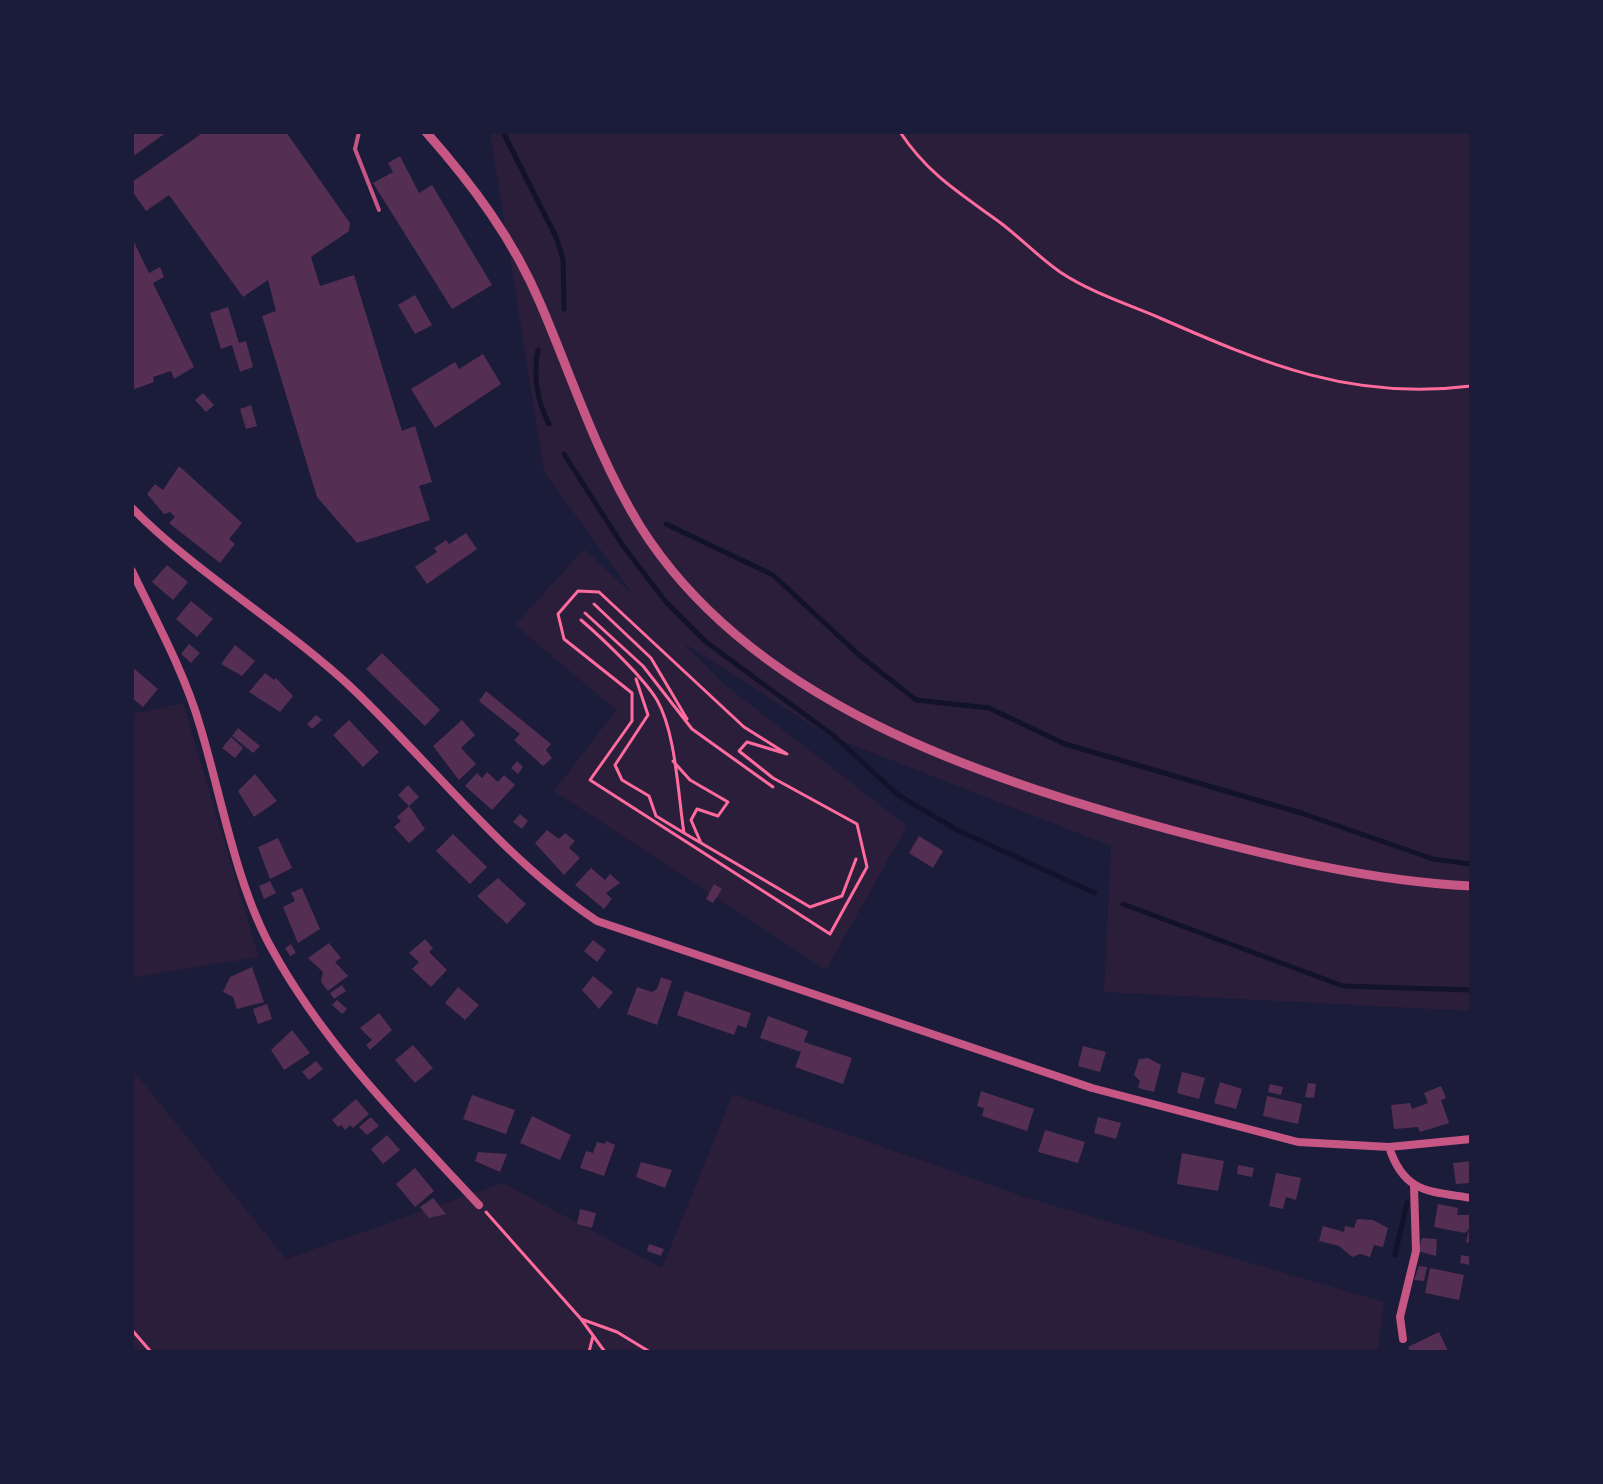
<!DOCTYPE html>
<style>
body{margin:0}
#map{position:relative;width:1603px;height:1484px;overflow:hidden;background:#1b1b3a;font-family:"Open Sans",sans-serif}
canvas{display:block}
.frame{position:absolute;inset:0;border:134px solid #1b1b3a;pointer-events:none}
</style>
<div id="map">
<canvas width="1603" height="1484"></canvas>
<div class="frame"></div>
</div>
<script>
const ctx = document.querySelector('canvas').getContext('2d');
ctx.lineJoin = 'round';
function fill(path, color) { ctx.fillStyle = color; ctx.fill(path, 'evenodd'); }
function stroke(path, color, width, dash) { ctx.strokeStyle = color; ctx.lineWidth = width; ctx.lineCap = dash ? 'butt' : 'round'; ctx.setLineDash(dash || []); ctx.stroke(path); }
const green = new Path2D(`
 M 490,132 L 1471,132 L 1471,1011 L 1104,992 L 1111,846 L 827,735 L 682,642 L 724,684 L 907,826 L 826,970 L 554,791 L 616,710 L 515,625 L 584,549 L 635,597 L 544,472 Z
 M 183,703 L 259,957 L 132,978 L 132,714 Z
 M 132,1069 L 286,1259 L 503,1183 L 662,1268 L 733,1094 L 1028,1198 L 1384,1302 L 1378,1352 L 132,1352 Z`);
const stream = new Path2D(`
 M 503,132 L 556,237 L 563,259 L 564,309
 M 538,350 C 533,376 537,401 549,424
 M 564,454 L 623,546 L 666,602 L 706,642 L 834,736 L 898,795 L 957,830 L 1095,893
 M 666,524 L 773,575 L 859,655 L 916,700 L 989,708 L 1065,744 L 1301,813 L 1433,859 L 1471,864
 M 1123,904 L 1343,986 L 1471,990
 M 1395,1255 L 1407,1203`);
const building = new Path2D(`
 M 132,132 L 167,132 L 132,157 Z
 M 204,132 L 286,132 L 350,223 L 349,231 L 311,257 L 320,286 L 354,275 L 402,431 L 415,426 L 432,482 L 419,486 L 430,520 L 357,543 L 317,497 L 262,316 L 276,311 L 268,280 L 243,297 L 169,195 L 146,211 L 132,191 L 132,182 Z
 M 400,156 L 419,193 L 432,185 L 492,285 L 452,309 L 373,183 L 393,172 L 388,163 Z
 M 132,238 L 149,273 L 160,267 L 164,277 L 153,283 L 194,367 L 174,379 L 171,371 L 153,377 L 154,382 L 132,390 Z
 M 415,295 L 432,325 L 415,334 L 398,305 Z
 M 228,307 L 239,343 L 246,341 L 253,367 L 240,372 L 232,345 L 221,349 L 210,313 Z
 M 483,354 L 501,384 L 435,428 L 411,389 L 455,362 L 459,369 Z
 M 203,393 L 214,405 L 206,412 L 195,400 Z
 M 251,405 L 257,426 L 246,429 L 240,409 Z
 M 179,466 L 242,523 L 229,539 L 235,544 L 220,563 L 169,523 L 175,517 L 170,512 L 164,514 L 147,494 L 155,484 L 163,490 Z
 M 466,533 L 477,549 L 427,584 L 415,567 L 437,552 L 434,548 L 446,540 L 449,544 Z
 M 167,565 L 188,582 L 173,600 L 152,582 Z
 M 191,601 L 213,619 L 197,637 L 176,619 Z
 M 189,644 L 200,653 L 191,663 L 181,654 Z
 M 235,645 L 255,661 L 242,676 L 221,664 Z
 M 382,653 L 440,710 L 425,726 L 366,669 Z
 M 132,667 L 158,689 L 143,707 L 132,698 Z
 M 265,673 L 274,680 L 276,678 L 293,696 L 280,712 L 249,692 Z
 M 486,691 L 551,744 L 546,750 L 552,758 L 543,766 L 514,740 L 520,734 L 479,701 Z
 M 316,715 L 322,720 L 312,729 L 307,724 Z
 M 349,720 L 379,752 L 363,767 L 333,735 Z
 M 462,720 L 475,735 L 461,748 L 476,764 L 459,780 L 433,746 Z
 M 238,728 L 260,746 L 253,753 L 232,736 Z
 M 231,737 L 243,748 L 235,758 L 222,748 Z
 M 517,761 L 523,767 L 518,774 L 511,768 Z
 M 487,772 L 498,782 L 504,775 L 515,785 L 492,810 L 465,786 L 477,773 L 482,778 Z
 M 255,774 L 277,801 L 254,817 L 238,791 Z
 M 408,785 L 419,797 L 409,806 L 425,829 L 409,843 L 394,827 L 401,821 L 397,817 L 409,806 L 398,795 Z
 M 520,814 L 528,821 L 522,829 L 513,822 Z
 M 547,830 L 559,839 L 565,833 L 575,841 L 569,848 L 580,858 L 564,875 L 535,843 Z
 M 453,834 L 487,867 L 470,884 L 436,851 Z
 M 919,836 L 943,851 L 933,868 L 909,853 Z
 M 278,838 L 292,868 L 270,879 L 258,847 Z
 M 591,868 L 605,880 L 610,874 L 620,883 L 606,893 L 612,899 L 604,909 L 575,885 Z
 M 498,878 L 526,904 L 507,924 L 477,896 Z
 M 270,881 L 276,893 L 264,899 L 259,886 Z
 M 714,884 L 722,889 L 713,903 L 706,899 Z
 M 302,888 L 320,929 L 298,943 L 283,907 L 295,901 L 291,893 Z
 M 425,939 L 433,948 L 429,952 L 447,970 L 431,987 L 412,969 L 419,962 L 409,953 Z
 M 593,940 L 606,950 L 597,962 L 584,951 Z
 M 329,943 L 341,958 L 335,962 L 348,976 L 328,991 L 321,982 L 323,972 L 308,958 Z
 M 291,944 L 296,953 L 290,956 L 285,948 Z
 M 252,967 L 264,1002 L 237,1009 L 233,997 L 223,992 L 230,977 Z
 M 593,976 L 613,992 L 599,1009 L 582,990 Z
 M 661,977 L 672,981 L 657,1025 L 627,1014 L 637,987 L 652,992 L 657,989 Z
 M 342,985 L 346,991 L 334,999 L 330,993 Z
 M 458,987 L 479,1005 L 465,1020 L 445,1003 Z
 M 685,991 L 751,1013 L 746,1028 L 738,1025 L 734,1035 L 677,1015 Z
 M 337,1000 L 347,1009 L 342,1014 L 332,1005 Z
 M 267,1004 L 272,1019 L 258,1024 L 253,1009 Z
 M 379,1013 L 392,1030 L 370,1050 L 366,1045 L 372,1040 L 360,1028 Z
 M 768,1016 L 808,1031 L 804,1042 L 852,1058 L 843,1084 L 795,1067 L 801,1052 L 760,1038 Z
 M 292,1030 L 310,1053 L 284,1070 L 271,1050 Z
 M 413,1045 L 433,1068 L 415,1083 L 395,1060 Z
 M 1083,1046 L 1106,1052 L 1100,1072 L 1078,1066 Z
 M 1148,1058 L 1161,1065 L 1154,1092 L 1138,1088 L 1140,1081 L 1134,1075 L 1139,1059 Z
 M 316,1061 L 323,1069 L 309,1080 L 302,1072 Z
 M 1182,1072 L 1205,1078 L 1199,1099 L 1177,1093 Z
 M 1220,1082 L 1242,1089 L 1236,1109 L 1214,1103 Z
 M 1308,1083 L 1316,1084 L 1314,1098 L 1305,1097 Z
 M 1270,1084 L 1283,1087 L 1281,1095 L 1268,1092 Z
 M 1441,1086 L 1446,1098 L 1441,1100 L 1449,1123 L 1420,1132 L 1418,1127 L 1394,1129 L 1391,1105 L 1410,1103 L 1412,1109 L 1428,1103 L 1424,1093 Z
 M 981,1091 L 1034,1109 L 1027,1131 L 982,1116 L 984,1108 L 977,1106 Z
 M 472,1095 L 515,1110 L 506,1134 L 463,1119 Z
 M 1267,1096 L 1302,1104 L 1298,1124 L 1263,1116 Z
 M 356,1099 L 369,1114 L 353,1128 L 350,1125 L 345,1130 L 341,1125 L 338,1127 L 332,1120 Z
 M 532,1116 L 571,1135 L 560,1160 L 520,1143 Z
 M 371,1117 L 379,1126 L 367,1135 L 359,1127 Z
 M 1098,1117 L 1121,1123 L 1116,1139 L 1094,1133 Z
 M 1045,1130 L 1085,1142 L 1078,1163 L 1038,1152 Z
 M 387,1135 L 400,1150 L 383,1164 L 371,1149 Z
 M 606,1141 L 615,1145 L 604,1176 L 580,1168 L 586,1151 L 593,1153 L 597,1142 L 605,1144 Z
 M 478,1152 L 507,1154 L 500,1172 L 475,1161 Z
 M 1182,1153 L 1224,1161 L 1218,1191 L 1177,1184 Z
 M 1471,1161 L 1471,1183 L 1456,1184 L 1453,1163 Z
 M 641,1162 L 672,1170 L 665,1188 L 636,1177 Z
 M 1238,1165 L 1254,1168 L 1252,1177 L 1237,1174 Z
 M 415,1168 L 434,1191 L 415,1207 L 396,1184 Z
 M 1276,1173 L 1301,1178 L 1296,1200 L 1286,1197 L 1283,1209 L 1269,1206 Z
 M 433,1198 L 446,1214 L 429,1218 L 420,1207 Z
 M 1438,1204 L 1458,1208 L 1457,1215 L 1471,1215 L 1471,1243 L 1466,1242 L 1469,1229 L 1465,1233 L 1434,1227 Z
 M 580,1209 L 596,1213 L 592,1228 L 577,1224 Z
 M 1357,1219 L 1373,1220 L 1388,1228 L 1383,1247 L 1374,1245 L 1370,1257 L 1360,1254 L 1352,1257 L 1339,1246 L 1319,1241 L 1323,1226 L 1344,1232 L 1345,1226 L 1354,1228 Z
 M 1422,1238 L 1437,1239 L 1436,1256 L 1418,1251 Z
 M 649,1244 L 664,1249 L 661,1256 L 647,1251 Z
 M 1461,1255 L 1471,1257 L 1470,1265 L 1460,1263 Z
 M 1419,1266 L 1427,1267 L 1424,1281 L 1414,1280 Z
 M 1430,1268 L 1464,1275 L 1459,1300 L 1425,1293 Z
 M 1439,1332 L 1448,1351 L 1410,1352 L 1408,1347 Z`);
const path = new Path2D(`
 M 900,132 C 928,174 958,192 998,221 C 1020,237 1038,257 1060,272 C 1090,292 1127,304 1160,318 C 1265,364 1352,401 1471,386
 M 578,591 L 599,592 L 744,727 L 787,754 L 747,742 L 739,751 L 773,778 L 857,824 L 867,867 L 830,934 L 590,780 L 632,721 L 632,693 L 564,639 L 558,614 Z
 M 594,604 L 651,658 L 687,719
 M 585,613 L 643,666 L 692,729 L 773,787
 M 581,620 C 602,638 643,677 657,700 C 676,733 678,795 684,833 L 810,907 L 842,896 L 856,859
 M 636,679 L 648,715 L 615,765 L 622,780 L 649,796 L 656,816 L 684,833
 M 673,761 L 690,780 L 728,802 L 718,816 L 697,809 L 691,820 L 701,843
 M 486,1212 L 581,1319 L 605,1352
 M 581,1319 L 617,1332 L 650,1352
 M 132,1330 L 151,1352
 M 589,1352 L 593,1336`);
const service = new Path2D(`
 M 359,132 L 355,149 L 379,210`);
const minor = new Path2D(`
 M 132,508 C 198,575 285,625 354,690 C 434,767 504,859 597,921 L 1092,1088 L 1298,1142 L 1389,1147 L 1471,1139
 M 132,571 C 156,621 185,674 200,726 C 222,798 236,886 273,951 C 326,1047 405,1125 479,1205
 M 1389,1147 C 1404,1193 1428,1191 1471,1198
 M 1403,1339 L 1400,1317 L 1416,1251 L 1414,1186`);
const tertiary = new Path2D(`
 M 426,132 C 472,184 514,240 541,305 C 573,380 597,456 640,526 C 752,704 980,777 1171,830 C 1269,856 1369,881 1471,886`);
fill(green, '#2a1e3b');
stroke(stream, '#12122b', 5);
fill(building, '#542f53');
stroke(path, '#ff6b9d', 3);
stroke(service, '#c65784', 4);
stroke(minor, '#c65784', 8);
stroke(tertiary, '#c65784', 9);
</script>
